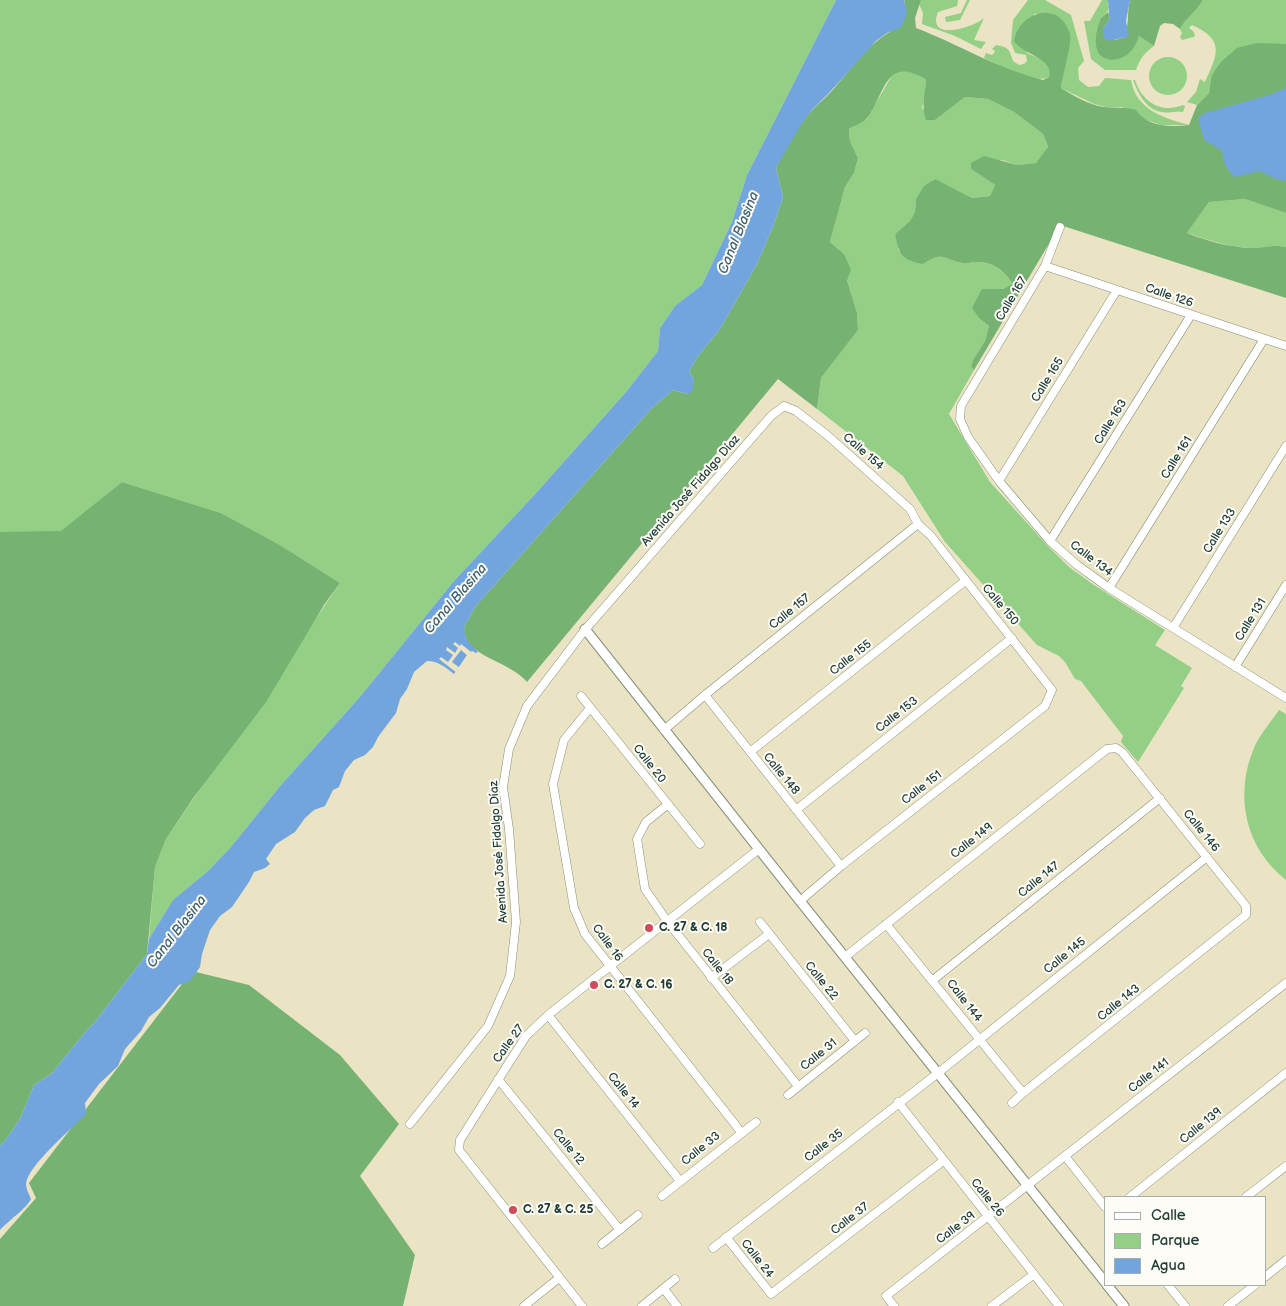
<!DOCTYPE html>
<meta charset="utf-8">
<style>
body{margin:0}
#map{position:relative;width:1286px;height:1306px;overflow:hidden;background:#eae4c4;font-family:"Balsamiq Sans",sans-serif}
canvas{display:block}
.legend{position:absolute;left:1104px;top:1196px;width:162px;height:90px;box-sizing:border-box;background:#fdfcf7;border:1px solid #a4b0a9;margin:0;padding:6px 9px;list-style:none;font-size:15px;color:#1f3d34}
.legend li{display:flex;align-items:center;gap:10px;height:25px}
.legend b{width:25px;border:1px solid #a4b0a9}
</style>
<div id="map">
<canvas width="1286" height="1306"></canvas>
<ul class="legend">
<li><b style="height:6px;background:#fff"></b>Calle</li>
<li><b style="height:14px;background:#93cf84"></b>Parque</li>
<li><b style="height:14px;background:#72a5de"></b>Agua</li>
</ul>
</div>
<script>
const ctx = document.querySelector('canvas').getContext('2d');
ctx.lineJoin = 'round';
function fill(path, color) { ctx.fillStyle = color; ctx.fill(path, 'evenodd'); }
function stroke(path, color, width, dash) { ctx.strokeStyle = color; ctx.lineWidth = width; ctx.lineCap = dash ? 'butt' : 'round'; ctx.setLineDash(dash || []); ctx.stroke(path); }
function drawText(font, color, halo, rows, align = 'center') {
  ctx.font = font + ' "Balsamiq Sans",sans-serif'; ctx.lineWidth = 4; ctx.setLineDash([]); ctx.textBaseline = 'middle'; ctx.strokeStyle = halo; ctx.fillStyle = color; for (const [text, x, y, turn = 0] of rows) {
    ctx.save(); ctx.translate(x, y); ctx.rotate((+turn || 0) * Math.PI / 180); ctx.textAlign = isNaN(turn) ? turn : align; if (halo) ctx.strokeText(text, 0, 0); ctx.fillText(text, 0, 0); ctx.restore();
  }
}
const green = new Path2D(`
 M 0,0 L 836,0 L 747,175 L 732,222 L 702,285 L 675,306 L 660,328 L 658,351 L 626,392 L 537,492 L 454,581 L 359,698 L 281,785 L 230,848 L 208,871 L 173,900 L 149,939 L 155,867 L 166,839 L 340,583 L 280,545 L 221,513 L 122,482 L 61,532 L 0,532 Z
 M 921,0 L 958,0 L 957,6 L 938,12 C 926,42 973,28 984,18 L 974,40 L 986,42 L 981,49 L 955,36 L 922,24 L 923,13 L 919,4 Z
 M 967,0 L 970,0 L 960,20 L 946,22 L 945,17 L 961,13 Z
 M 1028,0 L 1045,0 L 1071,15 L 1084,61 L 1078,68 L 1079,80 L 1088,87 L 1099,86 L 1105,78 L 1131,80 C 1136,110 1164,118 1189,125 L 1161,125 L 1141,118 L 1122,107 L 1106,107 L 1094,104 L 1061,88 L 1062,79 L 1051,13 L 1034,14 L 1027,53 C 1038,58 1053,63 1049,77 C 1034,85 999,65 984,58 L 986,53 L 992,55 L 994,53 L 995,51 L 992,49 L 996,45 C 1010,48 1009,49 1013,61 L 1019,65 L 1024,64 L 1027,61 L 1026,55 L 1015,53 L 1011,43 L 1013,20 Z
 M 1102,0 L 1107,0 C 1112,8 1107,13 1101,18 L 1096,46 L 1135,45 L 1139,36 L 1154,46 C 1144,53 1140,59 1136,70 L 1105,70 L 1091,59 L 1084,21 L 1090,21 Z
 M 1203,0 L 1286,0 L 1286,44 L 1276,44 L 1211,78 L 1209,93 L 1197,105 L 1187,102 L 1196,92 L 1200,79 L 1205,82 C 1217,55 1226,40 1192,25 L 1189,28 L 1193,31 L 1195,35 L 1194,37 L 1182,40 L 1180,37 L 1182,33 L 1180,29 C 1186,18 1196,12 1203,0 Z
 M1149 76a19 19 0 1 1 38 0a19 19 0 1 1-38 0Z
 M 900,70 L 914,73 L 926,80 L 925,95 L 922,108 L 935,120 L 965,97 L 988,99 L 1014,112 L 1043,134 L 1048,148 L 1036,163 L 1017,165 L 1002,160 L 971,169 L 995,185 L 990,196 L 972,198 L 934,179 L 916,199 L 915,212 L 910,221 L 895,234 L 899,251 L 923,264 C 945,250 943,260 963,263 C 967,264 971,262 975,262 C 994,262 1003,271 1014,285 L 1003,289 L 982,289 L 980,319 L 989,326 L 985,341 L 973,360 L 971,367 L 974,370 L 949,414 L 990,482 L 1046,544 L 1069,567 L 1094,585 L 1165,630 L 1155,645 L 1192,668 L 1181,686 L 1184,688 L 1138,762 L 1121,742 L 1123,736 L 1081,681 L 1075,679 L 1065,662 L 1059,656 L 1037,645 L 945,542 L 903,476 L 817,409 L 821,378 L 858,330 L 857,313 L 847,280 L 844,254 L 830,242 L 845,187 L 854,173 L 858,158 L 850,141 L 849,129 L 867,119 L 892,75 Z
 M 1133,80 L 1135,80 C 1142,102 1161,114 1183,105 L 1185,106 L 1183,112 C 1176,110 1170,114 1162,112 C 1146,110 1138,93 1133,80 Z
 M 1245,199 L 1286,213 L 1286,247 C 1273,244 1264,248 1251,248 C 1229,247 1208,240 1187,233 L 1209,202 Z
 M 1279,710 L 1286,714 L 1286,880 C 1245,848 1234,795 1254,748 C 1260,734 1271,722 1279,710 Z`);
const forest = new Path2D(`
 M 904,0 L 921,0 L 915,18 L 916,28 C 958,44 998,69 1043,80 L 1049,77 C 1054,58 1023,55 1014,41 C 1018,15 1053,0 1067,27 C 1068,30 1070,32 1070,34 C 1072,46 1062,75 1061,88 C 1074,96 1089,105 1104,107 C 1115,108 1124,107 1136,110 C 1147,127 1170,127 1189,125 L 1197,105 L 1209,93 L 1211,78 L 1215,70 L 1222,61 L 1237,48 L 1257,43 L 1286,44 L 1286,213 L 1245,199 L 1209,202 L 1187,233 C 1207,241 1229,247 1251,248 C 1264,248 1273,244 1286,247 L 1286,298 L 1060,225 L 974,370 L 971,367 L 973,360 L 985,341 L 989,326 L 980,319 L 972,308 L 982,289 L 1003,289 L 1013,284 C 1003,270 994,262 975,262 C 971,262 967,264 963,263 C 943,260 945,250 923,264 C 902,260 899,255 895,234 L 910,221 L 915,212 L 916,199 L 924,186 L 935,179 L 972,198 L 990,196 L 995,185 L 971,169 L 971,163 L 984,156 L 1017,165 L 1036,163 L 1048,147 L 1043,134 L 1014,112 L 988,99 L 965,97 L 935,120 L 926,120 C 921,104 925,96 926,80 C 886,55 886,91 868,117 C 865,122 854,126 849,129 L 850,141 L 858,158 L 854,173 L 845,187 L 830,242 L 844,254 L 851,270 L 847,280 L 857,313 L 858,330 L 821,378 L 817,409 L 778,379 L 527,682 C 511,663 476,658 466,639 C 465,636 464,631 464,627 L 475,607 L 652,408 L 673,390 L 687,394 L 694,380 L 689,371 L 698,356 L 720,329 L 757,264 L 773,227 L 783,197 L 776,168 C 784,153 791,137 801,124 C 809,112 820,103 830,93 C 852,69 869,40 900,27 L 905,2 Z
 M 1130,0 L 1203,0 C 1196,12 1186,18 1180,29 L 1173,24 L 1164,23 L 1160,26 L 1154,46 L 1139,36 C 1137,42 1134,49 1129,53 C 1118,63 1098,63 1096,45 C 1095,36 1098,26 1101,18 L 1108,12 L 1110,18 L 1103,29 L 1115,40 L 1125,37 C 1129,25 1127,12 1130,0 Z
 M 122,482 L 221,513 L 280,545 L 340,583 L 324,605 L 266,702 L 194,797 L 166,839 L 155,867 L 147,954 L 95,1022 L 87,1030 L 52,1073 L 34,1085 L 21,1117 L 8,1137 L 0,1146 L 0,532 L 61,531 Z
 M 192,971 L 249,985 L 340,1055 L 399,1124 L 360,1176 L 415,1255 L 403,1306 L 0,1306 L 0,1239 L 36,1198 L 29,1183 Z`);
const water = new Path2D(`
 M 836,0 L 904,0 L 907,11 L 905,19 L 900,28 L 887,33 L 876,41 L 829,93 L 812,110 L 800,126 L 776,168 L 783,197 L 773,227 L 757,264 L 720,329 L 698,356 L 689,371 L 694,380 L 692,392 L 687,394 L 673,390 L 652,408 L 475,607 L 464,627 L 466,639 L 478,652 L 476,653 L 472,651 L 467,655 L 454,674 C 445,667 438,661 427,661 L 414,672 L 407,689 L 400,699 L 396,713 L 378,737 L 373,747 L 365,755 L 354,760 L 345,771 L 339,787 L 333,790 L 325,806 L 314,810 L 305,818 L 295,832 L 276,844 L 266,859 L 270,864 L 265,868 L 254,872 L 249,882 L 232,907 L 220,916 L 210,930 L 202,954 L 200,967 L 190,981 L 179,985 L 160,1008 L 149,1017 L 141,1031 L 125,1049 L 118,1066 L 99,1084 L 85,1103 L 86,1114 C 73,1128 27,1166 26,1184 C 26,1189 29,1194 31,1199 C 27,1208 8,1221 0,1230 L 0,1146 L 8,1137 L 21,1117 L 34,1085 L 52,1073 L 87,1030 L 95,1022 L 147,954 L 149,939 L 173,900 L 208,871 L 230,848 L 281,785 L 359,698 L 454,581 L 537,492 L 626,392 L 658,351 L 660,328 L 675,306 L 702,285 L 732,222 L 747,175 Z
 M 1107,0 L 1130,0 L 1126,21 L 1129,36 L 1110,41 L 1103,37 L 1103,29 L 1110,18 C 1107,12 1111,5 1107,0 Z
 M 1286,88 L 1286,181 L 1276,179 L 1260,171 L 1234,177 L 1226,167 L 1221,150 L 1204,140 L 1198,118 L 1205,113 L 1269,95 Z`);
const pier = new Path2D(`
 M 455,642 L 460,646 L 461,644 L 475,655 L 472,654 L 469,657 L 461,650 L 452,662 L 460,668 L 457,673 L 439,659 L 441,657 L 448,662 L 453,655 L 446,650 L 447,647 L 455,653 L 458,648 L 453,644 Z`);
const minor = new Path2D(`
 M 1060,227 L 1045,266 L 961,406 L 960,419 L 968,437 L 999,481 L 1050,541 L 1077,565 L 1109,588 L 1286,698
 M 1045,266 L 1286,346
 M 999,481 L 1117,290
 M 1050,541 L 1191,315
 M 1109,588 L 1264,339
 M 1173,628 L 1286,446
 M 1235,667 L 1286,585
 M 705,695 L 841,866
 M 581,696 L 700,844
 M 590,708 L 564,740 L 553,784 L 574,908 L 585,934 L 741,1132
 M 664,730 L 705,695 L 918,524
 M 750,752 L 965,581
 M 667,805 L 646,822 L 637,839 L 645,889 L 667,921 L 798,1086
 M 796,810 L 1012,638
 M 760,922 L 855,1041
 M 886,924 L 1023,1093
 M 845,957 L 1107,749 L 1116,748 L 1122,752 L 1246,906 L 1246,915 L 1023,1093 L 1012,1103
 M 711,978 L 769,934
 M 933,980 L 1160,798
 M 548,1015 L 680,1181
 M 498,1079 L 620,1230
 M 788,1095 L 865,1033
 M 898,1102 L 1059,1306
 M 410,1124 L 488,1026 L 510,976 L 516,922 L 509,829 L 503,787 L 509,749 L 527,706 L 584,631 L 771,416 L 784,406 L 796,411 L 827,435 L 910,509 L 918,524 L 931,536 L 1052,690 L 1045,706 L 841,866 L 800,901
 M 1065,1156 L 1105,1207
 M 662,1196 L 756,1122
 M 1130,1197 L 1286,1073
 M 1246,1197 L 1286,1166
 M 726,1237 L 771,1294 L 943,1161
 M 602,1244 L 638,1215
 M 713,1248 L 938,1073 L 1207,857
 M 1265,1277 L 1286,1260
 M 1168,1285 L 1185,1306
 M 664,1289 L 677,1306
 M 524,1306 L 559,1278
 M 582,1306 L 459,1150 L 460,1140 L 526,1036 L 548,1015 L 759,849
 M 642,1306 L 675,1279
 M 894,1306 L 886,1296 L 1286,983
 M 992,1306 L 1033,1275
 M 1228,1306 L 1255,1285`);
const tertiary = new Path2D(`
 M 585,629 L 800,901 L 1105,1282
 M 1107,1285 L 1124,1306`);
const markers = [
 [649,928,5,"#d1495b"],
 [594,985,5,"#d1495b"],
 [513,1210,5,"#d1495b"]
];
const streetNames = [
 ["Calle 126",1169,296,19],
 ["Calle 167",1012,299,-59],
 ["Calle 165",1048,380,-58],
 ["Calle 163",1111,422,-58],
 ["Calle 154",863,452,41],
 ["Calle 161",1177,458,-58],
 ["Avenida José Fidalgo Díaz",691,491,-49],
 ["Calle 133",1220,531,-58],
 ["Calle 134",1091,559,38],
 ["Calle 150",1000,605,50],
 ["Calle 157",790,612,-39],
 ["Calle 131",1251,620,-58],
 ["Calle 155",851,658,-38],
 ["Calle 153",897,715,-38],
 ["Calle 20",649,764,52],
 ["Calle 148",781,774,51],
 ["Calle 151",922,788,-38],
 ["Calle 146",1201,831,51],
 ["Calle 149",972,841,-38],
 ["Avenida José Fidalgo Díaz",499,852,-94],
 ["Calle 147",1039,880,-39],
 ["Calle 16",607,943,54],
 ["Calle 145",1065,956,-39],
 ["Calle 18",717,967,52],
 ["Calle 22",821,981,51],
 ["Calle 144",964,1001,52],
 ["Calle 143",1119,1003,-39],
 ["Calle 27",509,1044,-54],
 ["Calle 31",819,1055,-39],
 ["Calle 141",1149,1076,-38],
 ["Calle 14",623,1091,51],
 ["Calle 139",1201,1126,-39],
 ["Calle 35",824,1146,-38],
 ["Calle 12",568,1147,51],
 ["Calle 33",701,1149,-39],
 ["Calle 26",987,1198,51],
 ["Calle 37",850,1219,-38],
 ["Calle 39",956,1228,-37],
 ["Calle 24",757,1259,52]
];
const poiNames = [
 ["C. 27 & C. 18",659,928],
 ["C. 27 & C. 16",604,985],
 ["C. 27 & C. 25",523,1210]
];
const waterNames = [
 ["Canal Blasina",739,233,-68],
 ["Canal Blasina",456,599,-49],
 ["Canal Blasina",177,932,-52]
];
fill(green, '#93cf84');
fill(forest, '#76b272');
fill(water, '#72a5de');
fill(pier, '#eae4c4');
stroke(minor, '#84907c', 9);
stroke(tertiary, '#84907c', 11);
stroke(minor, '#fff', 8);
stroke(tertiary, '#fff', 9);
for (const [x, y, r, color] of markers) { const dot = new Path2D(); dot.arc(x, y, r, 0, 2 * Math.PI); ctx.fillStyle = color; ctx.fill(dot); stroke(dot, '#fdfcf7', 2); }
drawText('12px', '#1f3d34', '#fdfcf7', streetNames);
drawText('bold 12px', '#1f3d34', '#fdfcf7', poiNames, 'left');
drawText('italic 14px', '#3c6170', '#fdfcf7', waterNames);
</script>
